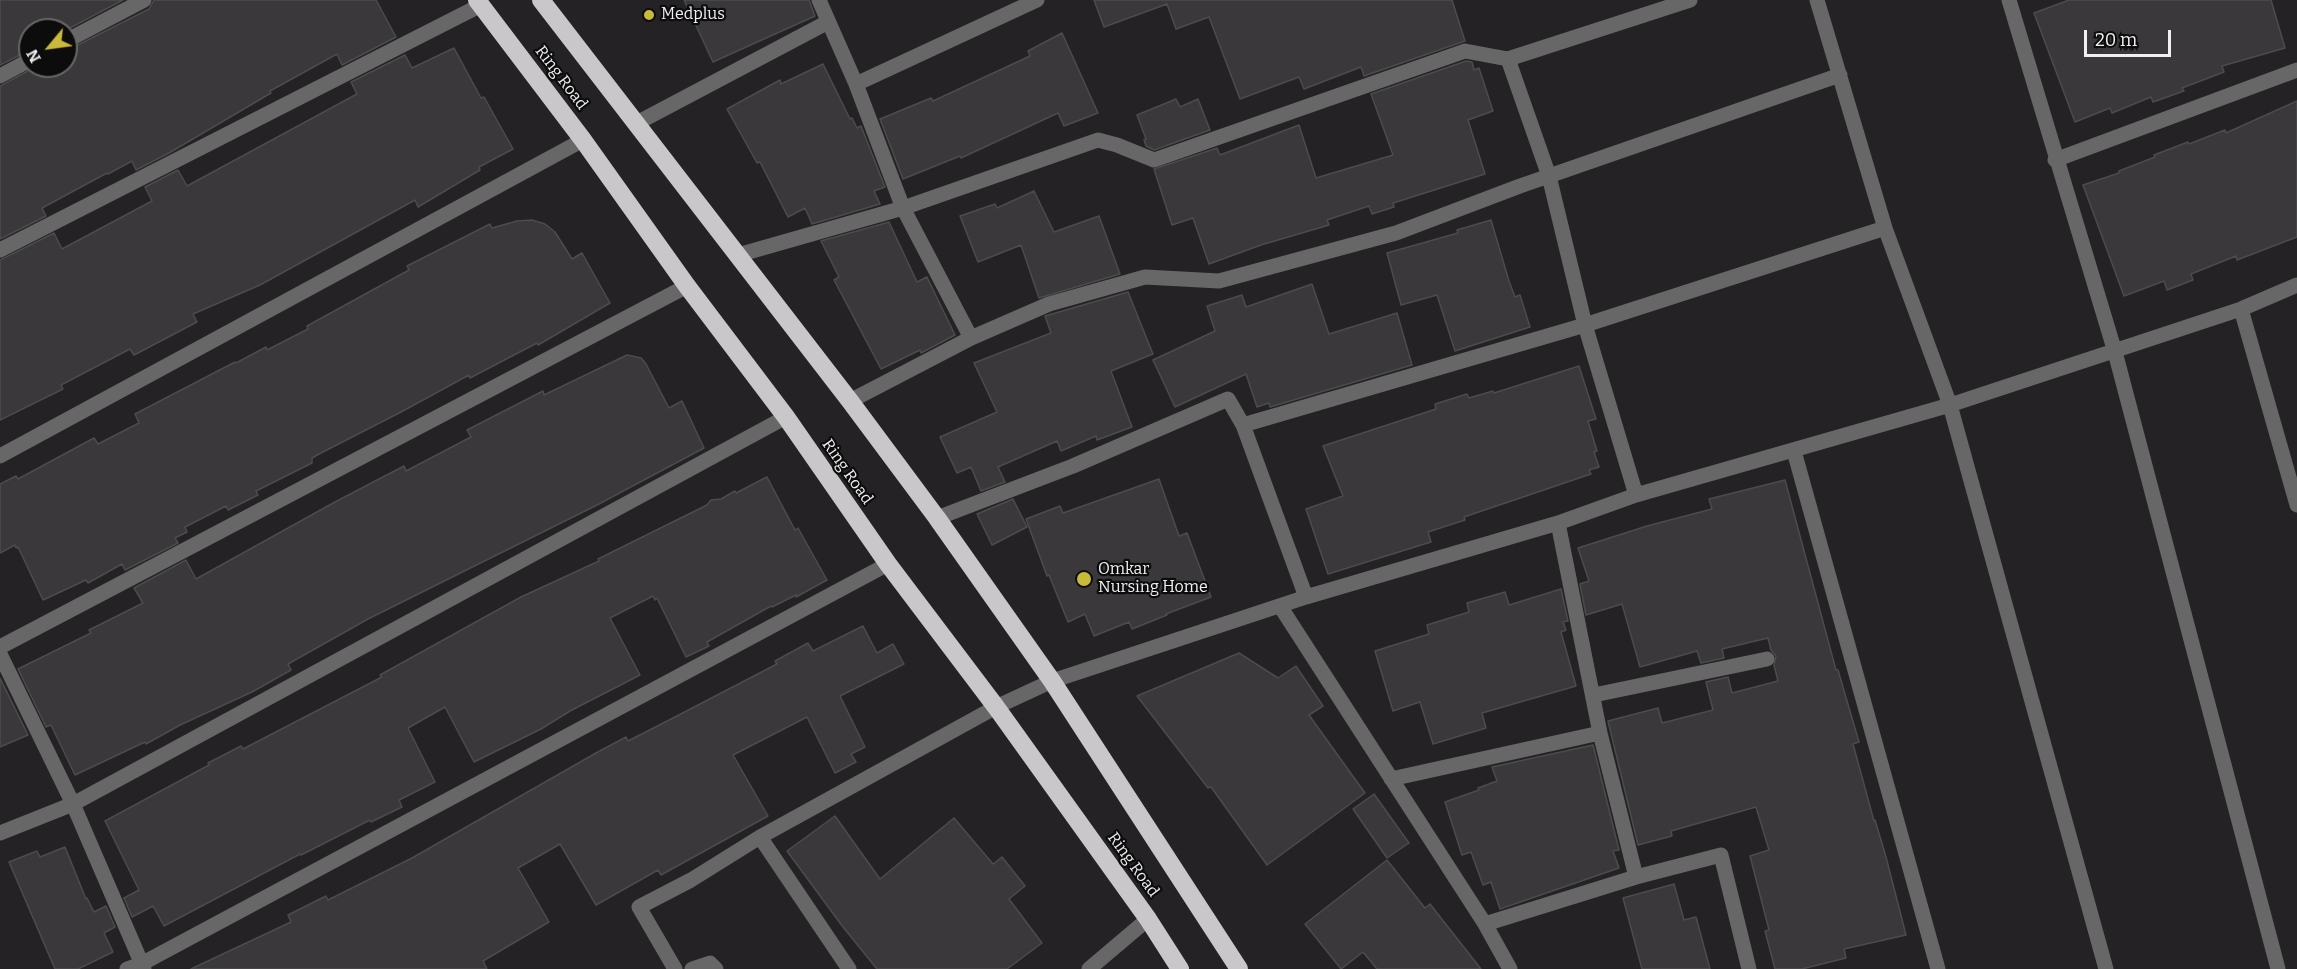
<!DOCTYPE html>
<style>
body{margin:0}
#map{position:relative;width:2297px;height:969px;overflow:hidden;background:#242224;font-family:Bitter,serif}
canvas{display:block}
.north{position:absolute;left:18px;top:18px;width:60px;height:60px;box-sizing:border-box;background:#0d0c0d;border:2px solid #686768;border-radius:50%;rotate:241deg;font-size:16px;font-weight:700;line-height:24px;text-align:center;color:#f0eff1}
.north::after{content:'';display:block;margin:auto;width:21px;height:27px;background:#caba39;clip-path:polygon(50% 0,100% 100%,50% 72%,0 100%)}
.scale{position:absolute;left:2084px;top:30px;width:87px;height:27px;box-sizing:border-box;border:3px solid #f0eff1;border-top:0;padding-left:8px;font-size:18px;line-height:21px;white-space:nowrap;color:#f0eff1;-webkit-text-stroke:4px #0d0c0d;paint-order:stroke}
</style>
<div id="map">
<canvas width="2297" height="969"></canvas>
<div class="north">N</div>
<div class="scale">20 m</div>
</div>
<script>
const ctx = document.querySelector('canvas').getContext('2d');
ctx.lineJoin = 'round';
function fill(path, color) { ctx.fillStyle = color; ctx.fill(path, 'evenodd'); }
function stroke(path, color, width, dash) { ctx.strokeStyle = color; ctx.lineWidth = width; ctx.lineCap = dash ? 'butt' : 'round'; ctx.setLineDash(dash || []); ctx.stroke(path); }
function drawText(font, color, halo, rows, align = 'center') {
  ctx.font = font + ' Bitter,serif'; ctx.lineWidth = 4.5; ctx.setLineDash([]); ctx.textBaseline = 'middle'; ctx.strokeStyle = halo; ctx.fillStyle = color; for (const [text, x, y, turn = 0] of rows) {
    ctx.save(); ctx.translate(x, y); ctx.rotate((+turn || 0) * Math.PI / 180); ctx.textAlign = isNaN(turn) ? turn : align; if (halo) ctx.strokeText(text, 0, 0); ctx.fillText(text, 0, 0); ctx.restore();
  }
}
const building = new Path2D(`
 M 0,0 L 123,0 L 66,30 L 30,30 L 30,50 L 0,65 Z
 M 154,0 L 376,0 L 396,37 L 342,65 L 337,54 L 270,91 L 271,93 L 169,153 L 136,170 L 132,161 L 108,174 L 107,173 L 42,208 L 46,216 L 0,239 L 0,86 L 37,66 L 66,66 L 66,51 L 149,9 Z
 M 684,0 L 809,0 L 815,16 L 713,62 Z
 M 1094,0 L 1452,0 L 1465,41 L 1364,76 L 1361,67 L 1304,89 L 1299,77 L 1240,99 L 1209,17 L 1176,29 L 1167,4 L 1104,27 Z
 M 2069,0 L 2271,0 L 2285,48 L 2222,66 L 2224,72 L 2182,88 L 2184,91 L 2153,102 L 2151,97 L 2112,113 L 2110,108 L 2075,122 L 2034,13 Z
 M 1062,33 L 1098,113 L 1064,126 L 1058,113 L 961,158 L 960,156 L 903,179 L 880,119 L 931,98 L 933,101 L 1030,56 L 1028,51 Z
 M 454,48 L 481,98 L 484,97 L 513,149 L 479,167 L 480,170 L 418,207 L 415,200 L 260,285 L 193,314 L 197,322 L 134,355 L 130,349 L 61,385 L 63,389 L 0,420 L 0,260 L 54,233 L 62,249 L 152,201 L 145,187 L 178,170 L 187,186 L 357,94 L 351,82 L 405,55 L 412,68 Z
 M 1466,61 L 1472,62 L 1474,70 L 1479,68 L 1493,111 L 1468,120 L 1485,174 L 1393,203 L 1394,207 L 1372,214 L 1369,206 L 1327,220 L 1329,225 L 1261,245 L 1209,264 L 1193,218 L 1172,225 L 1154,169 L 1217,148 L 1220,155 L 1299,125 L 1316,178 L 1393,155 L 1371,94 Z
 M 823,64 L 850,119 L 852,118 L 857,128 L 861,126 L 885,187 L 874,191 L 880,204 L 812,224 L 805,208 L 788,217 L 760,162 L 757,163 L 727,109 L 780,80 L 781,84 Z
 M 1176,99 L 1180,107 L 1198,99 L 1210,130 L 1154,150 L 1146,146 L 1144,140 L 1146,139 L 1137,115 Z
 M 2297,101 L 2297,237 L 2237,260 L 2236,256 L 2191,274 L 2193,280 L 2167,290 L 2164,281 L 2124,296 L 2083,185 L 2119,173 L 2119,171 L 2155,157 L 2154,155 L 2188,142 L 2189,144 L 2225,130 L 2226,133 Z
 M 1034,191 L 1054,232 L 1099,216 L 1120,274 L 1039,298 L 1021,245 L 978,262 L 960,216 L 995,204 L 997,208 Z
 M 532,220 L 545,224 L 555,232 L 572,259 L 582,253 L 610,303 L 538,345 L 537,343 L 470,378 L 469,375 L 401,412 L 319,454 L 312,458 L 312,463 L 256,491 L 258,495 L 228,510 L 226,506 L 185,527 L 187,532 L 175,538 L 178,543 L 125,570 L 122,564 L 88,583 L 86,580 L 43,600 L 18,547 L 16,548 L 15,545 L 0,553 L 0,484 L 16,476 L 18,479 L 94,438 L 98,444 L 139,423 L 135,414 L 235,362 L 236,363 L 266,347 L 267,350 L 308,329 L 307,326 L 409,270 L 407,266 L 490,224 L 492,228 L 517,221 Z
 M 1491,220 L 1509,281 L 1515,297 L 1520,295 L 1530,327 L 1455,351 L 1437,295 L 1401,305 L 1387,253 L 1458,233 L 1457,230 Z
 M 889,222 L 917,282 L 927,277 L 955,335 L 921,353 L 920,350 L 881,369 L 834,280 L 839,277 L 821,241 Z
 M 1312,284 L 1329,334 L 1397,313 L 1412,365 L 1270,407 L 1269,403 L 1257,407 L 1246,374 L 1175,407 L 1153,360 L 1215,331 L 1207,306 L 1242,295 L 1246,307 Z
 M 1128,292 L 1153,354 L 1111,371 L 1132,427 L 1097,440 L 1096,436 L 1061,451 L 1057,441 L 998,467 L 1005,482 L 981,491 L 971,467 L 957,473 L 940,437 L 997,412 L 974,363 L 1051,333 L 1045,316 Z
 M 627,355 L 641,358 L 646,364 L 669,408 L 682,401 L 704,448 L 597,505 L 368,619 L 288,664 L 291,670 L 252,692 L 180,725 L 146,744 L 145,742 L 75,775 L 51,725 L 46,727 L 18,669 L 91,633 L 89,630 L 143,603 L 134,588 L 186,560 L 196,579 L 335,502 L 404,466 L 406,471 L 471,437 L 467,430 L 543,391 L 544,395 Z
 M 1579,366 L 1596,419 L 1588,421 L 1597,451 L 1594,452 L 1599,467 L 1589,470 L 1591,474 L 1464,517 L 1465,520 L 1428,532 L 1431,542 L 1328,574 L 1306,509 L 1343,496 L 1323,446 L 1436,409 L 1435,404 L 1467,394 L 1469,398 L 1493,391 L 1494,393 Z
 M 767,477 L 795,530 L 798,528 L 827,580 L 796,597 L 796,595 L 772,607 L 771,606 L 707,642 L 709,646 L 686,657 L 657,598 L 655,600 L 653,596 L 610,618 L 640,675 L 570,711 L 541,729 L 474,762 L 445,707 L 408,728 L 435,782 L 399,800 L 402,807 L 371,822 L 370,820 L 301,855 L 300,854 L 164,926 L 153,906 L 132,917 L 124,898 L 139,890 L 105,821 L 209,765 L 208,763 L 241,746 L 243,749 L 382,677 L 380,675 L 521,597 L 599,561 L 598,559 L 707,505 L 711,500 L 721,499 L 735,491 L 736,493 Z
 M 1159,479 L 1179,536 L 1187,533 L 1211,597 L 1166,614 L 1167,615 L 1132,629 L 1129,622 L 1094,636 L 1085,614 L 1068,622 L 1049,575 L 1047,576 L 1026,519 L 1060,506 L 1063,513 Z
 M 1785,480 L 1836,670 L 1838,670 L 1859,742 L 1853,744 L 1874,821 L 1875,820 L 1886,857 L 1906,935 L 1844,949 L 1846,958 L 1802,969 L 1775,969 L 1765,931 L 1769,930 L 1750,856 L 1769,850 L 1756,807 L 1671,831 L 1672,836 L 1638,845 L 1608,721 L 1658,708 L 1662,723 L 1713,710 L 1706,682 L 1728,677 L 1732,693 L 1778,681 L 1774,665 L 1776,656 L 1771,650 L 1768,638 L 1722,649 L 1724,658 L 1701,663 L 1697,651 L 1640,667 L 1622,604 L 1586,615 L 1580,584 L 1589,581 L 1578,548 L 1647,526 L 1712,509 L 1709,499 Z
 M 1013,499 L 1027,527 L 992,545 L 977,514 Z
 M 1561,589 L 1568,621 L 1563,622 L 1566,630 L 1561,632 L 1576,686 L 1482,713 L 1486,728 L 1433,744 L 1420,702 L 1393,711 L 1375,651 L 1429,634 L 1427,625 L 1469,612 L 1467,603 L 1505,592 L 1509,605 Z
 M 863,626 L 877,653 L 893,644 L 904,664 L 840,696 L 865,747 L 851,754 L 856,762 L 835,773 L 807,717 L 733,755 L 768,816 L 661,875 L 658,870 L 596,905 L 560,844 L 518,868 L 549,922 L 483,961 L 487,969 L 191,969 L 291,922 L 288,915 L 326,896 L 328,900 L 412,858 L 596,753 L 626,737 L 628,741 L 673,718 L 777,664 L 775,661 L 808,643 L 813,651 Z
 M 1239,653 L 1278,678 L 1296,666 L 1323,706 L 1309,715 L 1365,793 L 1267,865 L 1211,787 L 1208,788 L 1137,696 Z
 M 0,678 L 28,735 L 0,747 Z
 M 1593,745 L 1619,850 L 1613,851 L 1619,868 L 1500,909 L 1491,882 L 1483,885 L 1471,852 L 1462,855 L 1445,802 L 1479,790 L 1478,788 L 1497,781 L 1492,767 Z
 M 1374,794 L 1409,843 L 1387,858 L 1353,809 Z
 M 835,816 L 880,879 L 954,818 L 993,864 L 1002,857 L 1025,886 L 1009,899 L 1042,943 L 1007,969 L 877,969 L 843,927 L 787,851 Z
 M 65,847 L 86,899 L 87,898 L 94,912 L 106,906 L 115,927 L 104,933 L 113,952 L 78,969 L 55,969 L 9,862 L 37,851 L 40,857 Z
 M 1387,860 L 1425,908 L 1430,904 L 1481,969 L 1377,969 L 1363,952 L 1341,969 L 1305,924 Z
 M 1674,884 L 1684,920 L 1696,917 L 1710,969 L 1642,969 L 1623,898 Z`);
const minor = new Path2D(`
 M 819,0 L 856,84 L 903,208 L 971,338
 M 1817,0 L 1885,228 L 1950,405 L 2106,969
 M 2009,0 L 2115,352 L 2278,969
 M 66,41 L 144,0
 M 1508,59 L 1690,0
 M 0,76 L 30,60
 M 856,84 L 1037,0
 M 635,124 L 828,22
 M 2055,160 L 2297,70
 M 0,250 L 481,5
 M 738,255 L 903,208 L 1098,140 L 1117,145 L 1154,160 L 1465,51 L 1508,59 L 1549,176 L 1585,325 L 1636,495
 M 2241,309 L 2297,505
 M 850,401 L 971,338 L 1049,304 L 1145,277 L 1219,281 L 1396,233 L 1520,186 L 1840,75
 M 1794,451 L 1938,969
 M 0,456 L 583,140
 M 937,518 L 1073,466 L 1228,399 L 1243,425
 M 1306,597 L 1243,425 L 1585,325 L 1885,228
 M 1280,606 L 1485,924 L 1510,969
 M 0,647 L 687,286
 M 0,654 L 73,804 L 144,969
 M 1594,695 L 1767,659
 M 1600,733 L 1636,877
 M 1391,779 L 1600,733 L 1558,523
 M 0,833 L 73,804 L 786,417
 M 760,837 L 849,969
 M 1485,924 L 1636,877 L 1721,855 L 1749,969
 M 127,969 L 141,964 L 888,564
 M 675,969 L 639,907 L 691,880 L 760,837 L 996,707 L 1052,681 L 1306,597 L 1558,523 L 1636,495 L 1950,405 L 2241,309 L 2297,285
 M 692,969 L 710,963 L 716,969
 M 1089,969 L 1148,919`);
const highway = new Path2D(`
 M 477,0 L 583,140 L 687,286 L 786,417 L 888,564 L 996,707 L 1148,919 L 1180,969
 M 541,0 L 850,401 L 937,518 L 1052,681 L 1239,969`);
const markers = [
 [649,15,6,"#caba39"],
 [1084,579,8,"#caba39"]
];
const poiNames = [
 ["Medplus",661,15],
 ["Omkar",1098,570],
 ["Nursing Home",1098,588]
];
const streetNames = [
 ["Ring Road",561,78,53],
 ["Ring Road",847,472,55],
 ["Ring Road",1133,865,54]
];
fill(building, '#3a383b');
stroke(building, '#4c4b4d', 1.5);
stroke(minor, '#686768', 15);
stroke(highway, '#c9c7ca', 18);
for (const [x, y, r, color] of markers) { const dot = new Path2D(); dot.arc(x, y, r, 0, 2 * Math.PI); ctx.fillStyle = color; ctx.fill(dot); stroke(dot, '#0d0c0d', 2); }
drawText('16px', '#f0eff1', '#0d0c0d', poiNames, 'left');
drawText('16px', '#f0eff1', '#0d0c0d', streetNames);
</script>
